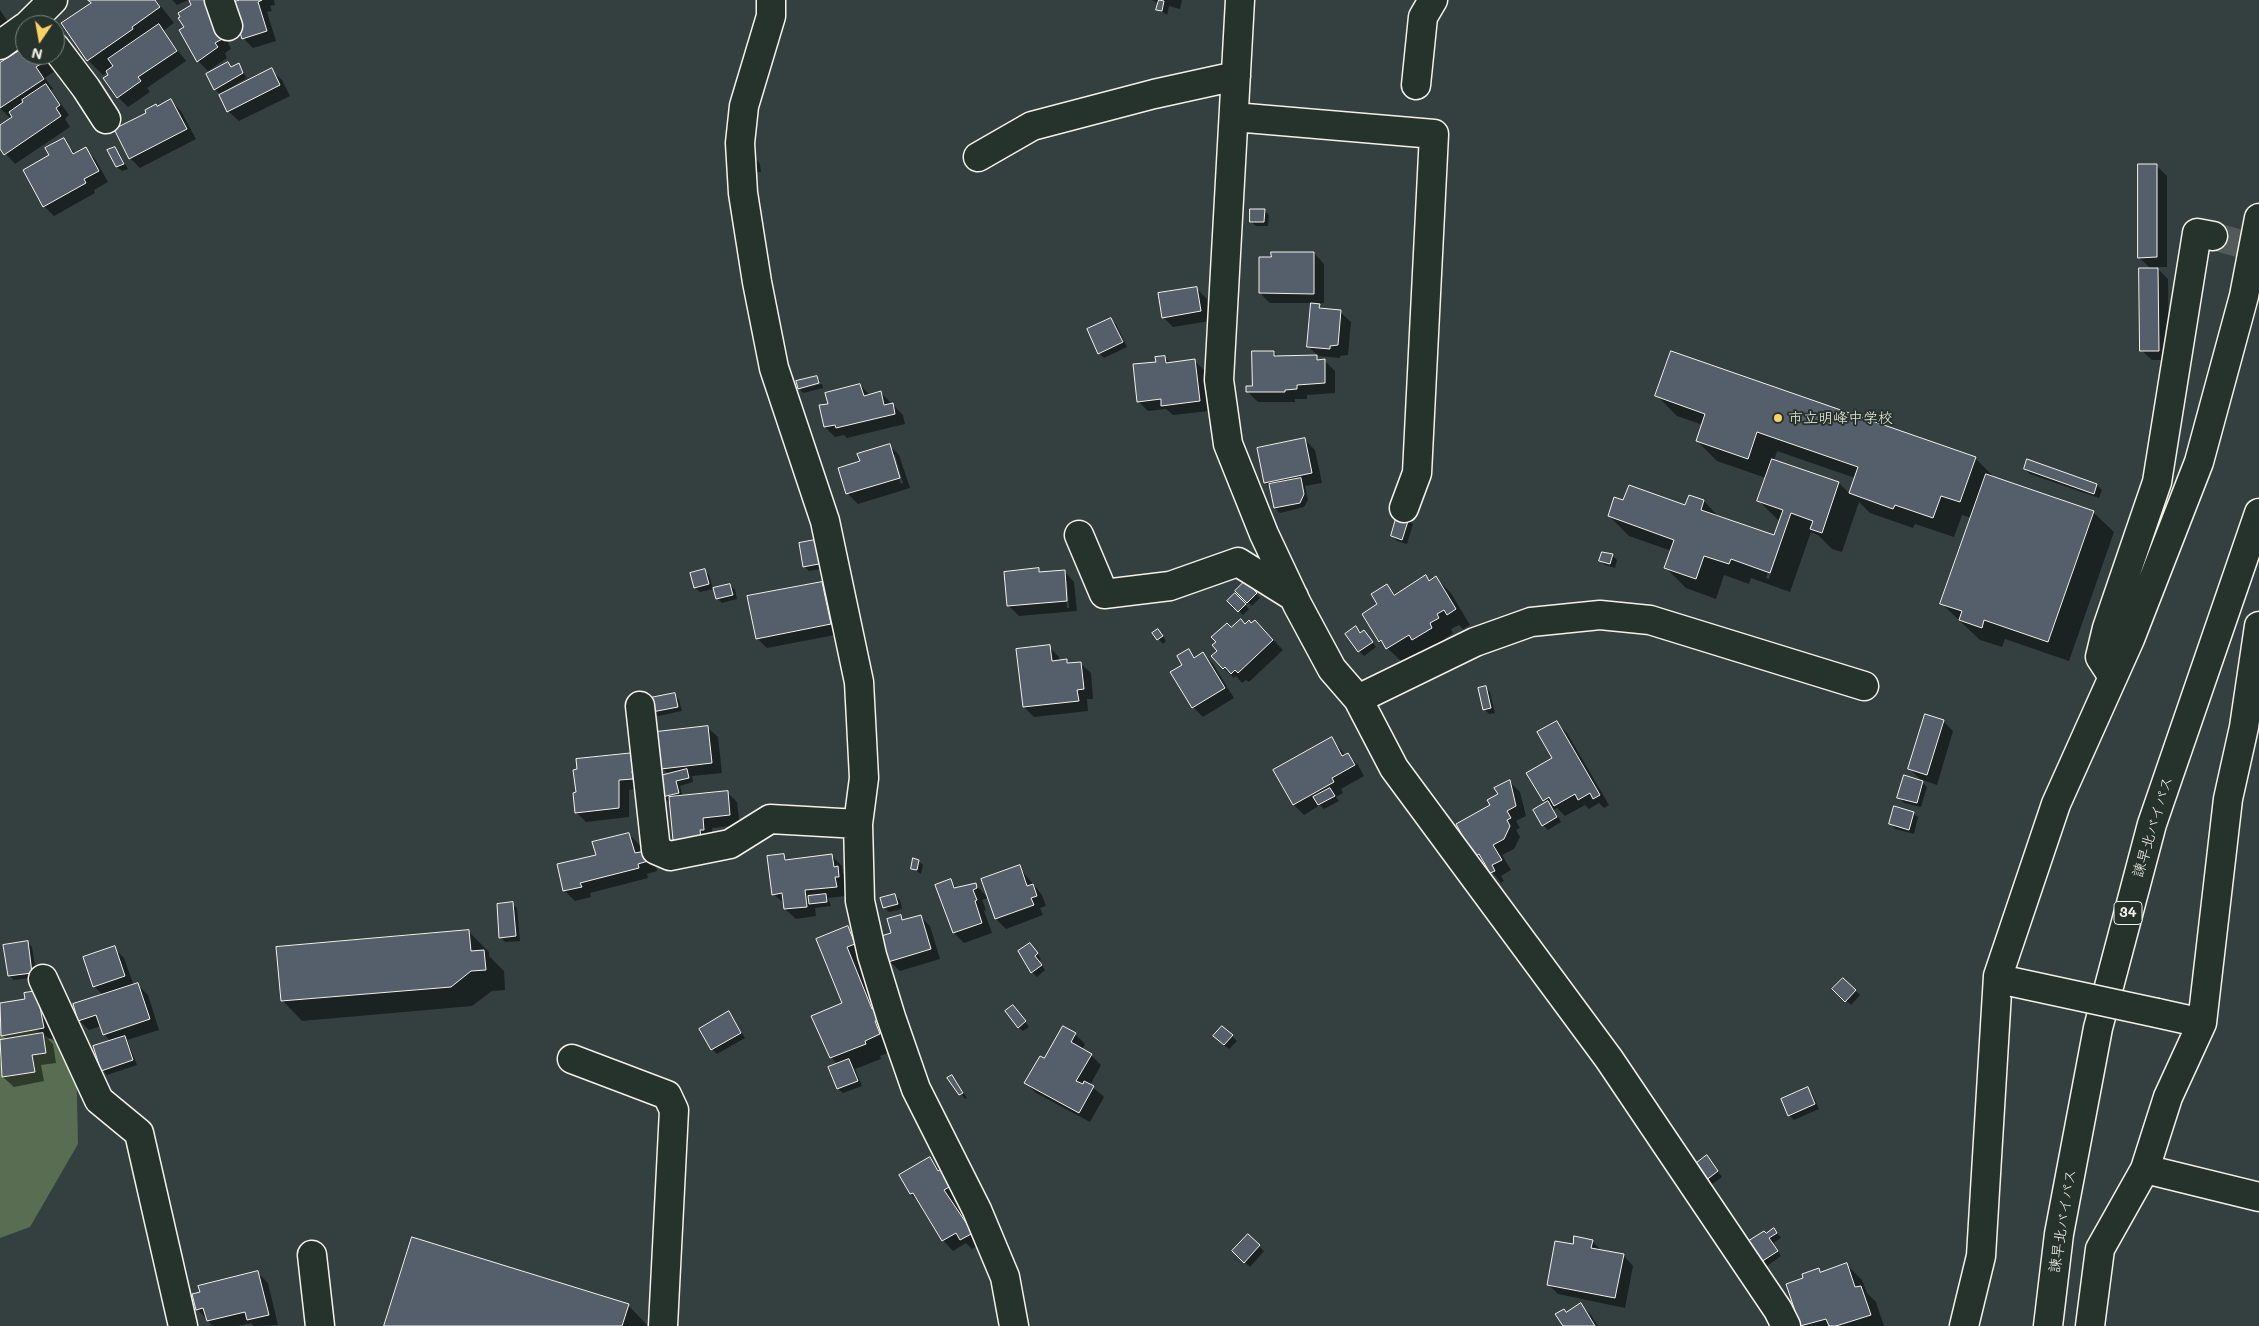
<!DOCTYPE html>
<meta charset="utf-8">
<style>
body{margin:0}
#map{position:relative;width:2259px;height:1326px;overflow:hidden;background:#344040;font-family:Mali,sans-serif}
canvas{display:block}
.north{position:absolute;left:15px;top:15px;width:50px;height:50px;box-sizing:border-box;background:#26332d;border:1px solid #787f78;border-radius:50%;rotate:192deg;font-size:14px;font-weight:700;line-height:20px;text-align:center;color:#f4f1e8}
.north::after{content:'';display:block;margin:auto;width:18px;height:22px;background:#ffd166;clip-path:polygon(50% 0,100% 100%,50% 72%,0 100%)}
</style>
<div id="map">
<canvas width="2259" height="1326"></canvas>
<div class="north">N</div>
</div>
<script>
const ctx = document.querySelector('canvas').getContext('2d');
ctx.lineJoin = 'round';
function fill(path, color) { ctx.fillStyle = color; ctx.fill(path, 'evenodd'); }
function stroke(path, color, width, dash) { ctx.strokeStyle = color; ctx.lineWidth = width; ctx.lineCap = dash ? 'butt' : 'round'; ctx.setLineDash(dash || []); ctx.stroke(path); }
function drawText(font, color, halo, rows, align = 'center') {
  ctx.font = font + ' Mali,"Klee One",sans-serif'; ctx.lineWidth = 4; ctx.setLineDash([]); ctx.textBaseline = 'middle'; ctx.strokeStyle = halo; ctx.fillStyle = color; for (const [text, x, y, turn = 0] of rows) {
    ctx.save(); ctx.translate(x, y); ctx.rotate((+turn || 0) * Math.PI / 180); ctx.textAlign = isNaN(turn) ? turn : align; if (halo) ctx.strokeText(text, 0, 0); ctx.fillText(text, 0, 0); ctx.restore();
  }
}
const green = new Path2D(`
 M 24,1022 L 76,1055 L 78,1144 L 30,1227 L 0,1238 L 0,1023 Z`);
const shadow = new Path2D(`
 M 91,0 L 156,0 L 174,23 L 163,31 L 186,61 L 147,88 L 150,92 L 128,107 L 118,97 L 108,72 L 103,75 L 88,60 Z
 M 172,0 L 205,0 L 210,5 L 231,49 L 225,53 L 227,58 L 208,71 L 198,61 L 185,28 L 193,6 L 189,0 L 177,5 Z
 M 243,0 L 274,0 L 275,5 L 270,6 L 272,11 L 267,12 L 276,41 L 253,48 L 243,38 Z
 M 1152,0 L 1182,0 L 1180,9 L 1169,6 L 1167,15 L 1158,9 L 1159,4 Z
 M 0,10 L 10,25 L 0,32 Z
 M 25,55 L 45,55 L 56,70 L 45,78 L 53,89 L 51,90 L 69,115 L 65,119 L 70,127 L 15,164 L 0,147 L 0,126 L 11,119 L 0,108 L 0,65 Z
 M 238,65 L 247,78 L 225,91 L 226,92 L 271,70 L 282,80 L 290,96 L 239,121 L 228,111 L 220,94 L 215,89 L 232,68 Z
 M 171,101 L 181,111 L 196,139 L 140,168 L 130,158 L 115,130 Z
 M 63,140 L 76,154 L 85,149 L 95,159 L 108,182 L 94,190 L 95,193 L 54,216 L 44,206 L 50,155 Z
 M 114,148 L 119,153 L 128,169 L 122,171 L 117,167 L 109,151 Z
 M 756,159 L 760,164 L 761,172 L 756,172 L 751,168 L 750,160 Z
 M 2157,166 L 2167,176 L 2167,267 L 2156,267 L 2168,279 L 2169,360 L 2152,360 L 2141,350 L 2151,269 L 2139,257 Z
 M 1264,210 L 1269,215 L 1268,226 L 1256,226 L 1251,222 Z
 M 1314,253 L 1324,264 L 1324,303 L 1317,303 L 1323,310 L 1340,312 L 1351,322 L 1348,355 L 1340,356 L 1340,358 L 1318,356 L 1308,346 L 1312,303 L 1270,303 L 1260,293 Z
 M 1197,289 L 1207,299 L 1210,321 L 1173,327 L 1163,317 Z
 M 1111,319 L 1116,324 L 1127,347 L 1104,358 L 1099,353 Z
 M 1274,352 L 1279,357 L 1316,357 L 1320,361 L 1325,361 L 1335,371 L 1335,393 L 1307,395 L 1307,399 L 1295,399 L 1295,402 L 1258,402 L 1248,392 L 1254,387 Z
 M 1165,358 L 1171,363 L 1195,361 L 1205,371 L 1210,411 L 1173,415 L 1166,409 L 1148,411 L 1138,401 L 1157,363 Z
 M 816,377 L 821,381 L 800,387 L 800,389 L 822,384 L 823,388 L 803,393 L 799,388 L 797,382 Z
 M 860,385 L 870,395 L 881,393 L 903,415 L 905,424 L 847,438 L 844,435 L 835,437 L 825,427 L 829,404 Z
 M 1657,396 L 1975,458 L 1995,478 L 2093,512 L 2114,532 L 2069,661 L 2005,639 L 2002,647 L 1980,640 L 1942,604 L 1972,518 L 1962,515 L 1954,537 L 1915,524 L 1913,528 L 1870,513 L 1859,502 L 1842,552 L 1832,549 L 1818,535 L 1811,532 L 1790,592 L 1751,578 L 1749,584 L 1724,575 L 1716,599 L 1686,588 L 1666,568 L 1672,551 L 1629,536 L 1609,516 L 1624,502 L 1686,506 L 1690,496 L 1704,501 L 1720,518 L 1775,537 L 1780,522 L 1759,501 L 1766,478 L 1717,461 L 1697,441 L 1703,425 L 1677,416 ZM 1777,451 L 1855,478 L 1850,494 L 1839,483 L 1774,461 ZM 1777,549 L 1779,549 L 1769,579 L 1766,578 Z
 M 1305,440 L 1315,450 L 1322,483 L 1305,486 L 1308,500 L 1304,507 L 1280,513 L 1275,508 L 1271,488 L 1265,482 Z
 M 889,445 L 899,455 L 910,488 L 858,504 L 848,494 L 839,468 L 862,461 ZM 892,455 L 895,455 L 903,483 L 901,484 Z
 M 2028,461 L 2097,485 L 2102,490 L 2099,498 L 2030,474 L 2025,469 Z
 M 1408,520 L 1413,524 L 1407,544 L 1397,541 L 1392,536 Z
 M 819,541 L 828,568 L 809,571 L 804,566 Z
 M 1612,555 L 1617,560 L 1615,568 L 1605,565 L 1601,561 Z
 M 1038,570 L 1042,573 L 1064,571 L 1074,582 L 1077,611 L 1019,616 L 1009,606 ZM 1064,581 L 1067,581 L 1069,608 L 1067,608 Z
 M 705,571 L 709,575 L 713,589 L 700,592 L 695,588 Z
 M 1426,577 L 1431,581 L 1436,578 L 1451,593 L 1470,625 L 1463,629 L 1459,625 L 1451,629 L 1453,633 L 1444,639 L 1447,643 L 1428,654 L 1424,650 L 1403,663 L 1380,641 L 1379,605 L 1387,586 L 1396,595 Z
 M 822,583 L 832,593 L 840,634 L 767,648 L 757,638 Z
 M 1245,583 L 1260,598 L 1252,606 L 1237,591 Z
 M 730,585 L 735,590 L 737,599 L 722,603 L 717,598 Z
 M 1235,595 L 1249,609 L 1243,615 L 1229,601 Z
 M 1245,625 L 1265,631 L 1283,650 L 1249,682 L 1246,680 L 1242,683 L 1236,676 L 1234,678 L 1223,668 L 1218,651 L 1231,629 Z
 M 1356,628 L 1361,633 L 1364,632 L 1376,647 L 1364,656 L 1359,651 Z
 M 1154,634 L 1163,636 L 1166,641 L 1163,644 Z
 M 1049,647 L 1059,657 L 1060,661 L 1066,661 L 1070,664 L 1080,663 L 1091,673 L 1093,699 L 1087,699 L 1088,711 L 1034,717 L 1024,707 Z
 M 1188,651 L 1196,658 L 1203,654 L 1213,664 L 1234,698 L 1203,717 L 1193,707 L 1184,665 Z
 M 1486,688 L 1490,692 L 1495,713 L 1489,714 L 1485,710 Z
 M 675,695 L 679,700 L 682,711 L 658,716 L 653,711 Z
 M 1943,721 L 1953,731 L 1937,785 L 1920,779 L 1910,769 Z
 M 1557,723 L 1567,733 L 1609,805 L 1604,808 L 1599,803 L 1589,809 L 1585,805 L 1565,816 L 1557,808 L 1554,810 L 1561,822 L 1548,830 L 1543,825 L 1547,803 L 1544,800 L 1554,758 Z
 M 707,727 L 718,737 L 722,773 L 692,776 L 693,782 L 680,786 L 683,797 L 727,792 L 737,802 L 740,825 L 712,828 L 713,840 L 684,850 L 674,840 L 670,800 L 668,801 L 663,796 L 669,775 L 662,768 Z
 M 1332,739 L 1346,756 L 1348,755 L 1358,765 L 1364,776 L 1341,789 L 1343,793 L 1336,797 L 1339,801 L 1324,809 L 1320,805 L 1304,815 L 1294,805 Z
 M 633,754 L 642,788 L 629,790 L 629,817 L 586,822 L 576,812 L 577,794 Z
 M 1510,782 L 1520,792 L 1526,816 L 1516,821 L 1520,828 L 1516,830 L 1520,837 L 1514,849 L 1502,855 L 1511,870 L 1501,876 L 1504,881 L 1501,883 L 1487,865 L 1485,866 L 1475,856 L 1492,805 Z
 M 1922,782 L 1927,787 L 1921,807 L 1904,803 L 1899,798 Z
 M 1913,813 L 1918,817 L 1914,834 L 1895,829 L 1891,824 Z
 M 629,834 L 639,844 L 642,853 L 655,862 L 657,871 L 647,874 L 648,878 L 590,893 L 591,897 L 575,901 L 565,891 L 558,865 L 597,856 Z
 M 783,855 L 789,861 L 832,856 L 842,866 L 843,873 L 848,878 L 849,887 L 845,887 L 846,896 L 828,898 L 831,906 L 815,908 L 816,916 L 796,919 L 785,909 L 785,904 L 773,894 Z
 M 918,861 L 923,865 L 921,874 L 912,868 Z
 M 1019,867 L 1042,895 L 1046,906 L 1040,908 L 1043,915 L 1006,929 L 996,919 L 988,898 L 982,900 L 986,910 L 984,911 L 992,933 L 964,943 L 954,933 L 937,886 L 950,881 L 958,889 L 975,884 L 988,898 Z
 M 895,896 L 900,900 L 902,909 L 889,912 L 884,907 Z
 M 512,904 L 517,908 L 520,941 L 505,942 L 501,937 Z
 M 920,916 L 930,926 L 940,959 L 900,971 L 889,961 L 892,933 L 900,917 L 904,921 Z
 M 848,928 L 863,943 L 895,1050 L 880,1056 L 881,1059 L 855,1069 L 862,1086 L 843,1093 L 838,1089 L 830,1068 L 838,1065 L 831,1057 L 843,1004 Z
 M 469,932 L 489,952 L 489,956 L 504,971 L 505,990 L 492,991 L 472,1006 L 302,1021 L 282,1000 Z
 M 27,942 L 32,947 L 37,977 L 14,980 L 9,975 Z
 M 114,948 L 124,958 L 134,986 L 138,985 L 148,995 L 159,1030 L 127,1040 L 137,1065 L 107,1075 L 103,1070 L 111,1042 L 104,1034 L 101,1026 L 89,1030 L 79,1020 L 104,996 L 94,986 Z
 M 1034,949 L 1041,959 L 1039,961 L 1045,970 L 1037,977 L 1032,972 Z
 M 1843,979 L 1860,995 L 1851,1005 L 1834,989 Z
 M 26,1000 L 47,1002 L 53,1038 L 48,1039 L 53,1044 L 56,1063 L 41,1065 L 44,1081 L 14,1087 L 3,1077 L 0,1058 L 0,1041 L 7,1040 L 2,1035 L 0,1004 Z
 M 1017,1011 L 1029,1027 L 1023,1031 L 1018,1027 Z
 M 729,1013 L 745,1038 L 717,1054 L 712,1049 Z
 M 1075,1034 L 1085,1044 L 1082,1050 L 1091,1055 L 1101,1065 L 1090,1085 L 1104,1097 L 1090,1122 L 1036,1093 L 1026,1083 L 1044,1060 Z
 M 1232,1036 L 1237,1041 L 1229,1049 L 1219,1041 Z
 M 952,1076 L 967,1098 L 965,1099 L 949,1078 Z
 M 1807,1089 L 1812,1093 L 1819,1109 L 1794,1120 L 1789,1115 Z
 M 1707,1157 L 1722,1177 L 1711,1185 L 1706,1180 Z
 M 930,1158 L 960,1196 L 953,1200 L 982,1243 L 972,1249 L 966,1243 L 953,1251 L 943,1240 L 921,1204 L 911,1194 Z
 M 1774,1229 L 1781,1238 L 1773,1243 L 1781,1256 L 1767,1266 L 1762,1261 L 1766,1234 Z
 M 1248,1236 L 1264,1251 L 1250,1267 L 1233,1251 Z
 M 1592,1241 L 1602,1251 L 1623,1255 L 1633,1266 L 1625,1308 L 1558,1294 L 1548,1284 L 1574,1246 Z
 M 1847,1265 L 1862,1280 L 1867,1293 L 1876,1302 L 1884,1326 L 1802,1326 L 1805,1279 L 1818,1270 L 1822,1273 Z
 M 258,1273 L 268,1283 L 278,1325 L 254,1326 L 251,1323 L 238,1326 L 213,1326 L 197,1309 Z
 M 628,1305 L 648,1326 L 385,1326 Z
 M 1581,1305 L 1591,1315 L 1598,1326 L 1565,1326 L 1567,1314 Z`);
const building = new Path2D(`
 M 88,0 L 155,0 L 160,7 L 132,27 L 133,29 L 87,61 L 61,23 L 91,3 Z
 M 204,0 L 216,21 L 213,23 L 222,39 L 215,43 L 218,47 L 197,62 L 179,30 L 184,27 L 178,18 L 180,17 L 178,13 L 191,5 L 189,0 Z
 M 240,0 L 262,0 L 258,2 L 267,31 L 242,39 L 231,3 Z
 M 1159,0 L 1164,1 L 1162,11 L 1156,10 Z
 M 159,24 L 177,51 L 138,77 L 141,81 L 117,98 L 103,78 L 108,75 L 106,71 L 113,66 L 108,59 Z
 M 19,51 L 22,56 L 25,54 L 43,55 L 47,60 L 36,67 L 44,79 L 0,108 L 0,63 Z
 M 228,62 L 231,67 L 239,63 L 243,73 L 214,90 L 206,74 Z
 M 272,68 L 280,85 L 227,112 L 219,95 Z
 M 46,84 L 60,105 L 56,108 L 61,116 L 4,155 L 0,149 L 0,125 L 12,117 L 9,112 L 23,102 L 22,100 Z
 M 171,99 L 187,129 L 129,159 L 114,129 L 146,113 L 145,110 L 156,104 L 157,106 Z
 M 64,138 L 73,154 L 86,147 L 99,171 L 84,179 L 86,183 L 43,207 L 23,170 L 49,155 L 45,148 Z
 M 115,147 L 124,164 L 116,167 L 107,150 Z
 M 2138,164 L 2157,164 L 2157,257 L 2138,258 Z
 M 1250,209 L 1265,209 L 1264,222 L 1250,222 Z
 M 1271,252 L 1314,252 L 1314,294 L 1259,293 L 1259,257 L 1271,257 Z
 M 2139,268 L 2158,268 L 2159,351 L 2140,351 Z
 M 1197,287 L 1201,311 L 1162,318 L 1158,293 Z
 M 1311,303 L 1320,304 L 1319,308 L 1341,310 L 1338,345 L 1330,346 L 1330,349 L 1307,347 Z
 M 1111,318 L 1123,342 L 1098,354 L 1087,329 Z
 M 1252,351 L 1274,351 L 1274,356 L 1317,355 L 1317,360 L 1325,359 L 1325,383 L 1297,385 L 1297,389 L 1285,390 L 1285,392 L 1246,392 L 1246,386 L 1252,386 Z
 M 1671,351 L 1976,457 L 1960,502 L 1941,496 L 1933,518 L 1895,505 L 1893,509 L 1849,493 L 1858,467 L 1757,432 L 1748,459 L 1696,441 L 1705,414 L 1655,396 Z
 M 1165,356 L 1166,363 L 1195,359 L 1200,401 L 1161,406 L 1161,399 L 1137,402 L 1133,364 L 1156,362 L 1155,357 Z
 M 817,376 L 819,383 L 798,389 L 796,381 Z
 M 860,384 L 864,396 L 881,391 L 884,405 L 893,403 L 895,414 L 836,428 L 835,425 L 824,427 L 819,405 L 828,404 L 825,393 Z
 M 1305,438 L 1312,473 L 1264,483 L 1257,448 Z
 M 890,444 L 900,478 L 846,494 L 838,468 L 860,461 L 857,454 Z
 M 1772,459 L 1839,482 L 1822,533 L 1810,529 L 1813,521 L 1791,513 L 1770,573 L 1731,559 L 1729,564 L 1704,556 L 1696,579 L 1664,568 L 1674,540 L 1608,516 L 1614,497 L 1623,500 L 1629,485 L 1685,505 L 1689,495 L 1704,500 L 1701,510 L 1774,535 L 1783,510 L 1757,501 Z
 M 2027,459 L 2097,484 L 2094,494 L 2024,469 Z
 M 1986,474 L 2094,511 L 2048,642 L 1984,620 L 1982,628 L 1959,620 L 1962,611 L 1940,604 Z
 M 1301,478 L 1304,494 L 1300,503 L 1274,508 L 1269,484 Z
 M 1397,515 L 1409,518 L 1402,540 L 1391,536 Z
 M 820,539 L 824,563 L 803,567 L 799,543 Z
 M 1602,552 L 1613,554 L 1610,564 L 1599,561 Z
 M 1039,568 L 1039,572 L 1065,570 L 1067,601 L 1007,606 L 1004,572 Z
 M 705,569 L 709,584 L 694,588 L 690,573 Z
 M 1426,575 L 1429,581 L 1436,576 L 1456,609 L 1447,615 L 1444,610 L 1437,614 L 1439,618 L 1430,623 L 1432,628 L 1412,640 L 1409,635 L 1386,649 L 1381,640 L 1379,642 L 1362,614 L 1377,604 L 1371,594 L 1387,584 L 1394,595 Z
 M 1245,581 L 1257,593 L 1247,603 L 1235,591 Z
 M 822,582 L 831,624 L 756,639 L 747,596 Z
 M 730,584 L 733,595 L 716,599 L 713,588 Z
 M 1235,593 L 1246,604 L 1238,612 L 1227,601 Z
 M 1241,619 L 1245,624 L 1249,620 L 1251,623 L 1255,620 L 1273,640 L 1238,673 L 1235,670 L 1231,674 L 1225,667 L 1223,669 L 1211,656 L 1217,651 L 1212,645 L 1216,642 L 1211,637 L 1227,623 L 1231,627 Z
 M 1356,626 L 1360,633 L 1364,630 L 1373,642 L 1358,652 L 1345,634 Z
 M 1158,629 L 1163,636 L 1157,640 L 1152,633 Z
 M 1050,645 L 1052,661 L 1067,659 L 1067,663 L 1081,662 L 1084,689 L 1077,690 L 1079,701 L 1023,707 L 1016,649 Z
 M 1189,649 L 1194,658 L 1203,652 L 1225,688 L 1192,708 L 1170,672 L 1182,665 L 1177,656 Z
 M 1486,686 L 1491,708 L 1483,710 L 1478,688 Z
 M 675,693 L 678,707 L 652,712 L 650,698 Z
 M 1925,714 L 1944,720 L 1927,775 L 1908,769 Z
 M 1557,721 L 1600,795 L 1593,799 L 1590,793 L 1578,800 L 1575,794 L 1554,806 L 1549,797 L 1543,801 L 1526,773 L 1552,758 L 1537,732 Z
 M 708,726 L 712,763 L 661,769 L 656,732 Z
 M 1332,737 L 1342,756 L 1348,753 L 1355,765 L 1332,778 L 1334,782 L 1293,805 L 1273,770 Z
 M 634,753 L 636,771 L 632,771 L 633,779 L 619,780 L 619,808 L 575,813 L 573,793 L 576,792 L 573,770 L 577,769 L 576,759 Z
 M 687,769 L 689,778 L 676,781 L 679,793 L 662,797 L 656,777 Z
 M 1904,775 L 1923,781 L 1917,803 L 1897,798 Z
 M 1510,780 L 1516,806 L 1507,811 L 1511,818 L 1507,820 L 1510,826 L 1504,839 L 1493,845 L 1502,860 L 1492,865 L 1495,871 L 1490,873 L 1479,854 L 1474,857 L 1456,824 L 1490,805 L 1487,800 L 1498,794 L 1494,788 Z
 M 1330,788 L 1335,796 L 1318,805 L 1313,797 Z
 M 728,791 L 730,815 L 703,818 L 704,830 L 700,830 L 701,838 L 673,840 L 669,797 Z
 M 1548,801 L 1557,817 L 1542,826 L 1533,810 Z
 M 1894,806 L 1914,812 L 1909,830 L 1889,824 Z
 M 629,833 L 635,853 L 645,851 L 648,861 L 638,864 L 639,868 L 580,883 L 582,887 L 563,891 L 557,864 L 596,855 L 592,842 Z
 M 784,854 L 785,860 L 832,854 L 834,867 L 838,866 L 839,877 L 835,877 L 837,887 L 805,890 L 807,907 L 784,909 L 782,893 L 772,895 L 767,856 Z
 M 913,858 L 919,860 L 917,870 L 911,869 Z
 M 1020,865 L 1027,886 L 1033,884 L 1037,896 L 1031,898 L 1034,905 L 995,919 L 981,879 Z
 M 951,879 L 954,888 L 976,883 L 977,888 L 973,890 L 977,900 L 975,901 L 982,923 L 953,933 L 935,885 Z
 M 826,894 L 827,902 L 809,904 L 808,896 Z
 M 895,894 L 898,904 L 883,908 L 880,898 Z
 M 513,902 L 516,936 L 499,938 L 497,904 Z
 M 901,915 L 902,920 L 921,915 L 931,949 L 888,962 L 881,936 L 891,933 L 887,919 Z
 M 848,926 L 855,944 L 847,947 L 872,1009 L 877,1007 L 882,1019 L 875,1021 L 880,1034 L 865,1041 L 866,1044 L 830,1058 L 811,1016 L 842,1003 L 816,939 Z
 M 469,930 L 471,951 L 484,950 L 486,970 L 471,971 L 451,987 L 281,1001 L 276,947 Z
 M 28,941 L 32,973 L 8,976 L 3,945 Z
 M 1030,943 L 1038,953 L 1035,956 L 1042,965 L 1031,973 L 1018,951 Z
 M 115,946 L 125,976 L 93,987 L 83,957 Z
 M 1843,978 L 1856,990 L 1845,1002 L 1832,989 Z
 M 138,983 L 150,1019 L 103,1035 L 96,1015 L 78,1021 L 73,1004 Z
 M 37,991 L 44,1028 L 1,1036 L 0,1003 L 25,999 L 24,993 Z
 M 1013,1005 L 1026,1021 L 1018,1028 L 1005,1011 Z
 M 729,1011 L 741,1033 L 711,1050 L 699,1029 Z
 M 1063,1026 L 1076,1033 L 1071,1042 L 1092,1054 L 1076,1081 L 1083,1084 L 1084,1081 L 1094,1086 L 1079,1113 L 1024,1083 L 1040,1056 L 1044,1058 Z
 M 1222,1026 L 1233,1035 L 1224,1045 L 1213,1036 Z
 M 43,1033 L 46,1053 L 32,1055 L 35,1072 L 2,1077 L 0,1040 Z
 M 125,1036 L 133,1060 L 101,1071 L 93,1046 Z
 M 849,1059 L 858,1081 L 837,1089 L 828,1067 Z
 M 952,1075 L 963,1093 L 959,1095 L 947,1078 Z
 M 1808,1087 L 1815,1104 L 1788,1116 L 1781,1099 Z
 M 1707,1155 L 1718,1171 L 1705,1181 L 1694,1165 Z
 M 930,1157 L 938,1171 L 941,1169 L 951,1186 L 944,1190 L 973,1233 L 960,1240 L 956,1233 L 942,1241 L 913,1193 L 910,1194 L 899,1175 Z
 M 1774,1228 L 1777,1233 L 1769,1238 L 1778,1251 L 1761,1262 L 1748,1241 L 1764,1231 L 1766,1233 Z
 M 1248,1234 L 1260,1245 L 1244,1263 L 1232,1251 Z
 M 1574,1236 L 1593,1240 L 1591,1248 L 1624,1254 L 1615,1298 L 1547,1285 L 1555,1241 L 1573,1244 Z
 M 412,1237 L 629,1304 L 622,1326 L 384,1326 Z
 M 1847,1263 L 1855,1287 L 1861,1286 L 1871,1315 L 1836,1326 L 1829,1326 L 1826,1319 L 1800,1326 L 1786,1284 L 1803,1278 L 1802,1274 L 1819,1268 L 1820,1272 Z
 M 258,1271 L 269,1315 L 247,1320 L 245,1312 L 207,1321 L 203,1308 L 196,1310 L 192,1294 L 200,1292 L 198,1286 Z
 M 1581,1303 L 1595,1326 L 1563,1326 L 1555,1314 L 1564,1309 L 1566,1312 Z`);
const minorTunnel = new Path2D(`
 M 2213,236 L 2259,249`);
const minor = new Path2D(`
 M 219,0 L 228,26
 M 771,0 L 771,16 L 744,106 L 740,143 L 743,193 L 757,282 L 774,368 L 825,521 L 859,682 L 864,778 L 858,824 L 860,901 L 872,955 L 891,1017 L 916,1089 L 977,1210 L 1005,1277 L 1014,1326
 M 1240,0 L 1219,380 L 1228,444 L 1264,534 L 1297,604 L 1332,669 L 1358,699 L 1394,768 L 1609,1059 L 1778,1310 L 1786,1326
 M 28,25 L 53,0
 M 0,45 L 25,27
 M 55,47 L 86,88 L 106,119
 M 1416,85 L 1423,17 L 1433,0
 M 1234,117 L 1434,134 L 1417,473 L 1404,508
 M 978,157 L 1032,126 L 1154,94 L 1236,76
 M 1079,535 L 1104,594 L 1170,586 L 1238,562 L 1294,597
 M 2113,677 L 2100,657 L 2107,628 L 2157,482 L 2197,233 L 2213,236
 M 1358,699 L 1475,642 L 1531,622 L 1600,615 L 1650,620 L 1864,686
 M 640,706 L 656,850 L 670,856 L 730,844 L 770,819 L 858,824
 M 43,979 L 99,1100 L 139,1133 L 183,1326
 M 2157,1013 L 2202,1023
 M 572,1059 L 667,1095 L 674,1110 L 663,1326
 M 2145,1169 L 2259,1197
 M 312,1255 L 320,1326
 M 1964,1326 L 1981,1256 L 1998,976 L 2056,804 L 2130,639 L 2199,462 L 2244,296 L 2259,218
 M 2090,1326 L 2100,1249 L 2145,1169 L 2168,1097 L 2202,1023 L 2228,799 L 2244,727 L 2259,626`);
const highway = new Path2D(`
 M 2048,1326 L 2059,1234 L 2098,1028 L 2152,824 L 2259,513`);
const minorBridge = new Path2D(`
 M 2013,982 L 2157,1013`);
const markers = [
 [1778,418,5,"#ffd166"]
];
const shields = [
 [2128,913,28]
];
const shieldNames = [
 ["34",2128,913]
];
const poiNames = [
 ["市立明峰中学校",1788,418]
];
const streetNames = [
 ["諫早北バイパス",2153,827,-73],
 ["諫早北バイパス",2063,1221,-81]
];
fill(green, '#586d51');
fill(shadow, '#0007');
fill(building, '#555e6b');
stroke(building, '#f4f1e8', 1);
stroke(minorTunnel, '#515b59', 28, [28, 14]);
stroke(minor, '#f4f1e8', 31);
stroke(highway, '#f4f1e8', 31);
stroke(minor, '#26332d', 28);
stroke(highway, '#26332d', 28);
stroke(minorBridge, '#f4f1e8', 31, []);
stroke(minorBridge, '#26332d', 28);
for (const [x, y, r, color] of markers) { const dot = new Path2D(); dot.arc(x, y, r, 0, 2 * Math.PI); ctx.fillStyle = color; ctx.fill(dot); stroke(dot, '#26332d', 2); }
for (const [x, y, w] of shields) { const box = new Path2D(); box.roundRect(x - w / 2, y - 11.5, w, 23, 4); ctx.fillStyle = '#26332d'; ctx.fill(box); stroke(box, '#f4f1e8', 1); }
drawText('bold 14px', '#f4f1e8', null, shieldNames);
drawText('15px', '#f4f1e8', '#26332d', poiNames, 'left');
drawText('15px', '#f4f1e8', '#26332d', streetNames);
</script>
